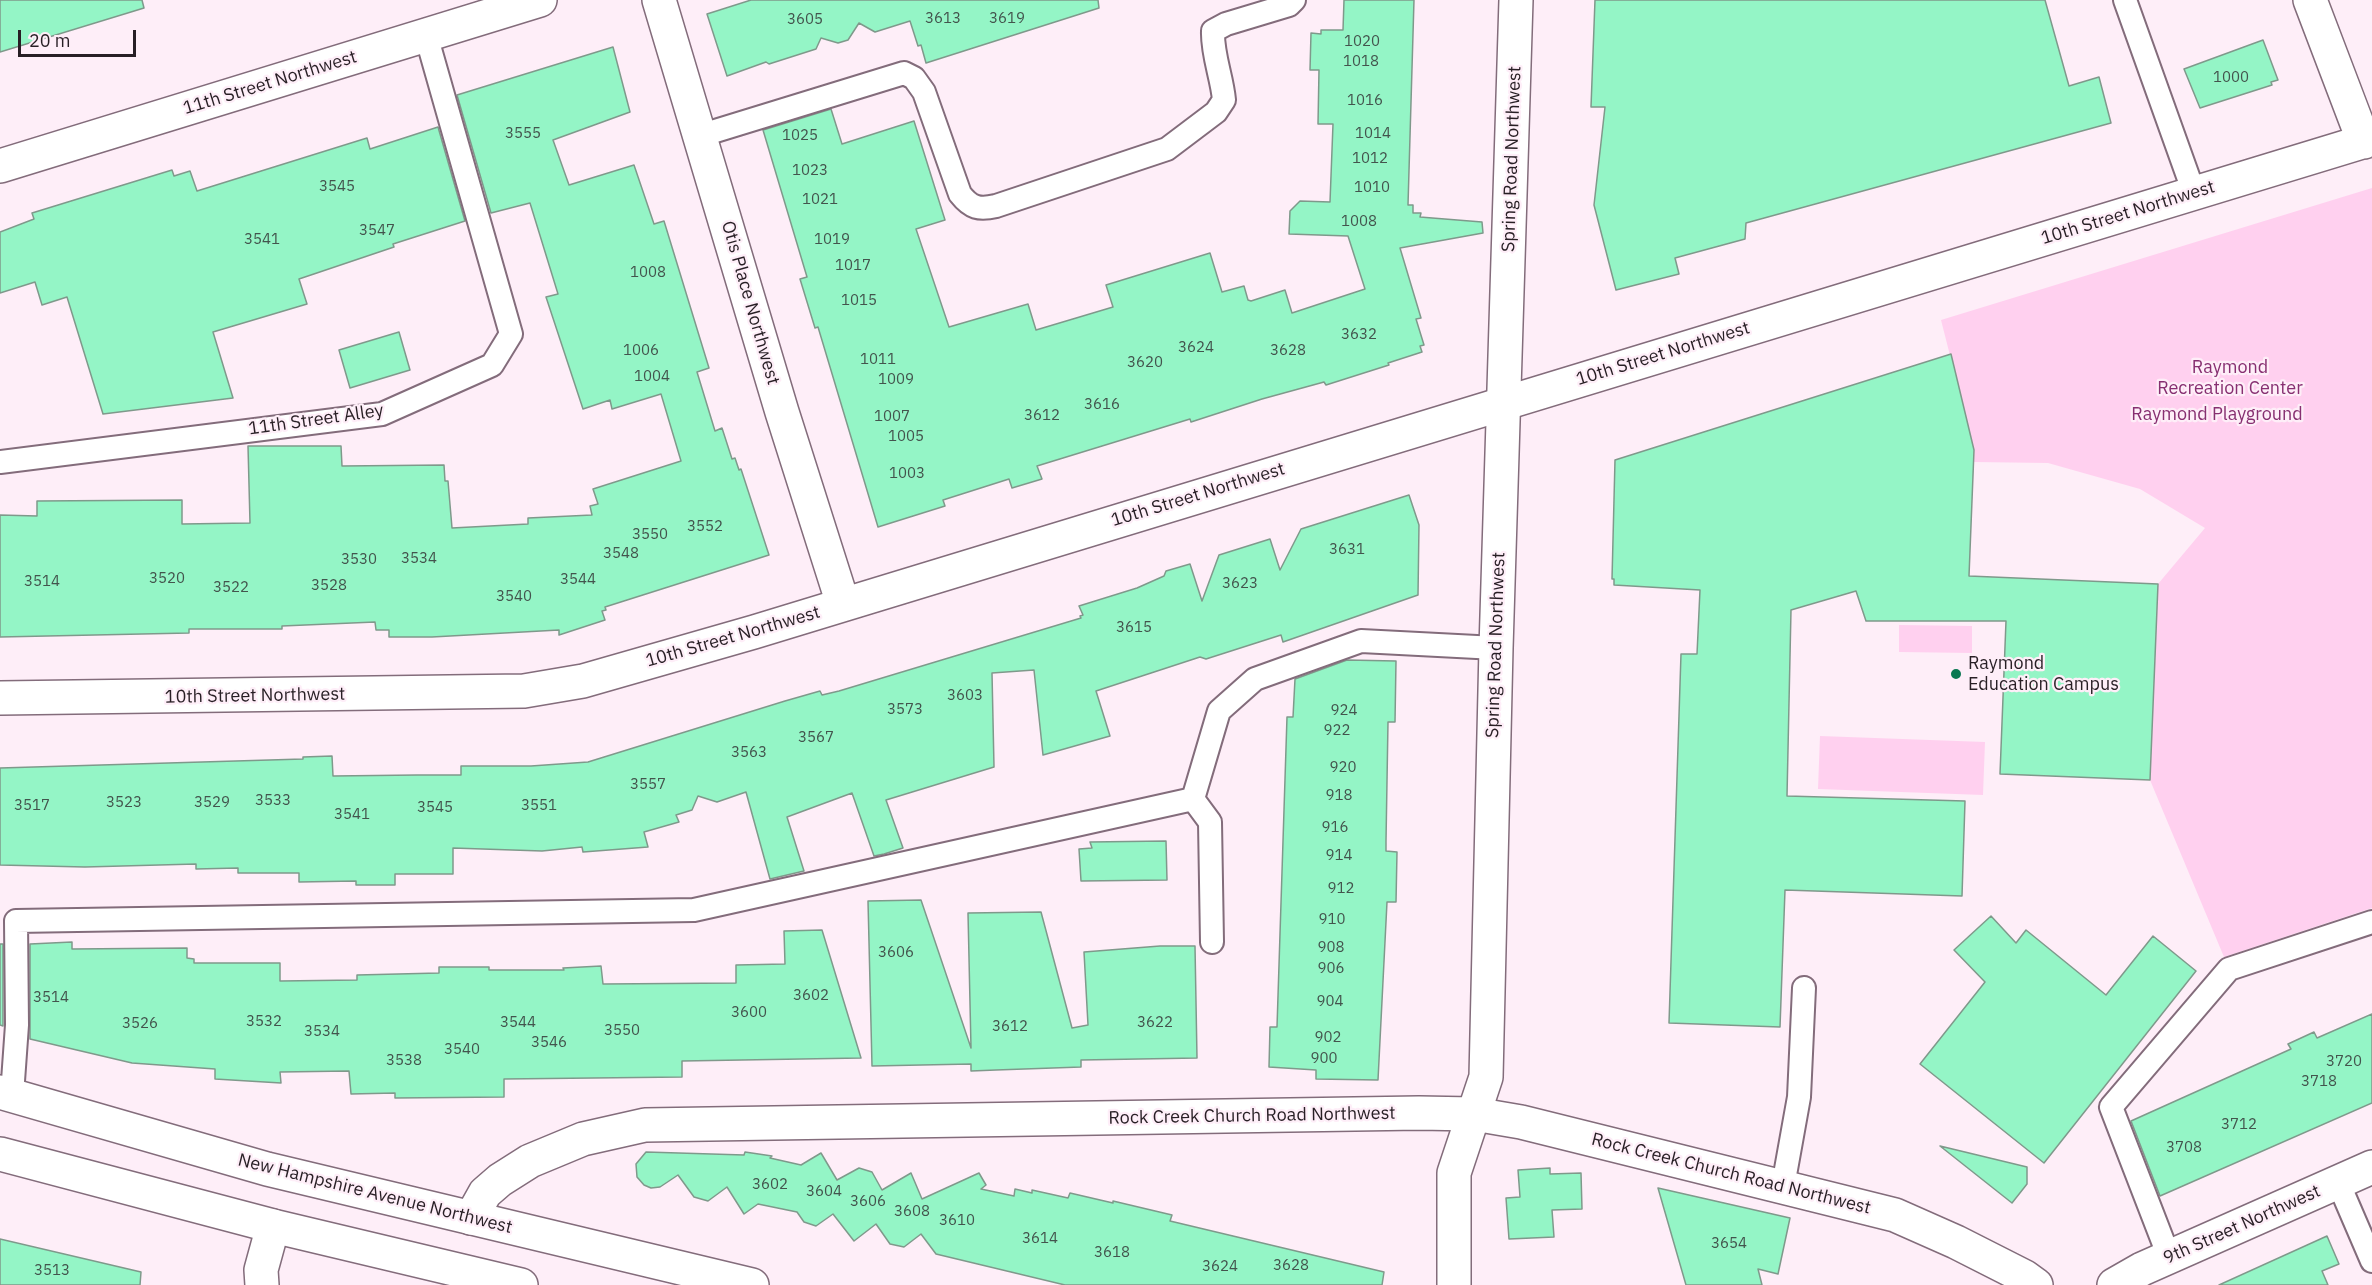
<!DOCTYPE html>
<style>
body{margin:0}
#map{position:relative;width:2372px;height:1285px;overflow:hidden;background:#feeef8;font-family:"IBM Plex Sans",sans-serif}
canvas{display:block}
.scale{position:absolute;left:18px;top:30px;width:118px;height:27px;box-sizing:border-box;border:3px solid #281f25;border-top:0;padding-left:8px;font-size:18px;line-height:21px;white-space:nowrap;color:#281f25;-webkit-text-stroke:4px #feeef8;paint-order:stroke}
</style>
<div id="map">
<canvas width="2372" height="1285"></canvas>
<div class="scale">20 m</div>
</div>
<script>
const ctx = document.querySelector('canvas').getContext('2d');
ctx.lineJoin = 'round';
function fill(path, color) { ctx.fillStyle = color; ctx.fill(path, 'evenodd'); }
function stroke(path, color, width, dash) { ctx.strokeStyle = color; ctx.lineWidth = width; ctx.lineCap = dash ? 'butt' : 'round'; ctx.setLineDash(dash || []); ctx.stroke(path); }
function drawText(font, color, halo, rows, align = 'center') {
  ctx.font = font + ' "IBM Plex Sans",sans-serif'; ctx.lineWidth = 4.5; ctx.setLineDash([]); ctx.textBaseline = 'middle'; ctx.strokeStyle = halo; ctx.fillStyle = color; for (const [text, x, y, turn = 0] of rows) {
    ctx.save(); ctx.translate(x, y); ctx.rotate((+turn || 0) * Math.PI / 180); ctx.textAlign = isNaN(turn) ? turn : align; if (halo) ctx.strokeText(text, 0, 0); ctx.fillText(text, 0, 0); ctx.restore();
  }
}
const green = new Path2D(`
 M 2372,188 L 2372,908 L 2224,957 L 2150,780 L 2158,584 L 2205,528 L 2140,489 L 2048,463 L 1974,462 L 1974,450 L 1941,320 Z
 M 1899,625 L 1972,626 L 1972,653 L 1899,652 Z
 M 1820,736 L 1985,742 L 1983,795 L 1818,789 Z`);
const building = new Path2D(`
 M 0,0 L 142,0 L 144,8 L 0,52 Z
 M 751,0 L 1098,0 L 1099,8 L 926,63 L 921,45 L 918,46 L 910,21 L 875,32 L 859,23 L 848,40 L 838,43 L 821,38 L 816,49 L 769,64 L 766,62 L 727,76 L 707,14 Z
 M 1344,0 L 1414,0 L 1408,205 L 1413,205 L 1413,213 L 1421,213 L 1420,217 L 1482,222 L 1483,233 L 1400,248 L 1421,318 L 1416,319 L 1424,345 L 1420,346 L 1422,352 L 1388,363 L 1389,365 L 1326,385 L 1324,382 L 1262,399 L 1191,422 L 1190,419 L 1037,466 L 1042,479 L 1012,488 L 1009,479 L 943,500 L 945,506 L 878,527 L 818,327 L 815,328 L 800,279 L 807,277 L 763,130 L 831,109 L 842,144 L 914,121 L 945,220 L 916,229 L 949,327 L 1028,304 L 1036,330 L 1113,307 L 1106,285 L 1210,253 L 1222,292 L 1244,286 L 1248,300 L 1251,301 L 1285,290 L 1292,313 L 1365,289 L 1348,236 L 1289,234 L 1290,211 L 1300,201 L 1330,202 L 1333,124 L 1318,124 L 1319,70 L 1310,70 L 1311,33 L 1321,34 L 1321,30 L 1343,30 Z
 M 1595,0 L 2045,0 L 2069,86 L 2099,77 L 2111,123 L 1746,223 L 1745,239 L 1675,258 L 1679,274 L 1616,290 L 1594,205 L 1605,107 L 1591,107 Z
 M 2263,40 L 2278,80 L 2271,82 L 2272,85 L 2200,108 L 2184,69 Z
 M 613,47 L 630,112 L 553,140 L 569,185 L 634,165 L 654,224 L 664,221 L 709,368 L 697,372 L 715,431 L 722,428 L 732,459 L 735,458 L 739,470 L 741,469 L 769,555 L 605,607 L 606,610 L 602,611 L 605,620 L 559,635 L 559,630 L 432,637 L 389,637 L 389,630 L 376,630 L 375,622 L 282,626 L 282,629 L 189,629 L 189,633 L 0,637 L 0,515 L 37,516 L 37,501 L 182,500 L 182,524 L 250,523 L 248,446 L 341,446 L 342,466 L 444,465 L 445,481 L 448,481 L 452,528 L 528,524 L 528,518 L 592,515 L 590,506 L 598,504 L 593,489 L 681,461 L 661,394 L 612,409 L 610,400 L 583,409 L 546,297 L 558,294 L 530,203 L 491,213 L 457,95 Z
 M 438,127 L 465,221 L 393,244 L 394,247 L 299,279 L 307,304 L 213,332 L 233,398 L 103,414 L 67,297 L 42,305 L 35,282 L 0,293 L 0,232 L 34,219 L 32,213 L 172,170 L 174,176 L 190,171 L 197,191 L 367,138 L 370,149 Z
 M 399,332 L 410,370 L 350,388 L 339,350 Z
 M 1951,354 L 1974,450 L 1969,576 L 2158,584 L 2150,780 L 2000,774 L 2006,621 L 1866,621 L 1856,591 L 1791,610 L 1787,796 L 1965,801 L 1962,896 L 1785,890 L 1780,1027 L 1669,1023 L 1681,654 L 1697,654 L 1700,590 L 1614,585 L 1614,579 L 1612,579 L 1615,460 Z
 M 1409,495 L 1419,525 L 1418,595 L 1283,642 L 1281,635 L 1206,659 L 1200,657 L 1096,691 L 1110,736 L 1043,755 L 1034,670 L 992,673 L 994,767 L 886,800 L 903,848 L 884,854 L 874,856 L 852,793 L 787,817 L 804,871 L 770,879 L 746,792 L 717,802 L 698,796 L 692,810 L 676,815 L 679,822 L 644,832 L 648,847 L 583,852 L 582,847 L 542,851 L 453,848 L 453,874 L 395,874 L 395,885 L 356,885 L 356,881 L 299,882 L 299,873 L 238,873 L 238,868 L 196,869 L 196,864 L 85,867 L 0,865 L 0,768 L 303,759 L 303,757 L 332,756 L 333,776 L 417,775 L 461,775 L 461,766 L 531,766 L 588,762 L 785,701 L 820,691 L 822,695 L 839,691 L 1081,618 L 1080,616 L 1083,615 L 1079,606 L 1137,588 L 1164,576 L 1166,571 L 1190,564 L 1202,601 L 1219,555 L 1270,539 L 1280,570 L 1301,529 Z
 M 1347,660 L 1396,661 L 1395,722 L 1388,722 L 1386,841 L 1386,851 L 1397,852 L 1396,902 L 1387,902 L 1378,1080 L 1316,1079 L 1316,1070 L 1269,1067 L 1270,1027 L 1277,1027 L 1287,717 L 1293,717 L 1295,679 Z
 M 1166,841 L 1167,880 L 1081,881 L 1079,849 L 1092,848 L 1090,842 Z
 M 921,900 L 971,1048 L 968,913 L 1041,912 L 1072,1028 L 1088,1025 L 1084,952 L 1160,946 L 1195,946 L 1197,1058 L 1081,1060 L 1081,1067 L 996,1070 L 971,1071 L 971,1064 L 872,1066 L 868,901 Z
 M 1991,916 L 2016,943 L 2026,930 L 2106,995 L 2153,936 L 2196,971 L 2044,1163 L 1920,1064 L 1985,982 L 1954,950 Z
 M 822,930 L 861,1058 L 682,1061 L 682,1077 L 504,1079 L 504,1097 L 395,1098 L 395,1093 L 351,1094 L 349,1071 L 280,1072 L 281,1083 L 215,1079 L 215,1069 L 132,1063 L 30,1039 L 30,944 L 72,942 L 72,949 L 187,948 L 187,958 L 194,959 L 194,963 L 280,963 L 280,981 L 357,980 L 357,975 L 439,973 L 439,967 L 489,967 L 489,970 L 564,970 L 563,968 L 601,966 L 603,984 L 736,983 L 736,965 L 785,964 L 784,931 Z
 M 0,944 L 3,944 L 3,1026 L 0,1025 Z
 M 2372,1014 L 2372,1103 L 2160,1196 L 2131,1121 L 2291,1049 L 2288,1044 L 2314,1032 L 2317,1038 Z
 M 1940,1146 L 2027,1167 L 2027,1184 L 2012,1203 Z
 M 646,1152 L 744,1155 L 745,1152 L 772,1156 L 770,1158 L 801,1165 L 821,1153 L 837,1180 L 859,1168 L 872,1172 L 882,1190 L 911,1173 L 922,1199 L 979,1173 L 986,1185 L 981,1189 L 1014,1196 L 1015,1189 L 1032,1193 L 1032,1190 L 1068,1198 L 1070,1193 L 1113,1203 L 1113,1201 L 1172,1215 L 1170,1221 L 1384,1272 L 1382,1285 L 1065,1285 L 936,1254 L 921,1234 L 904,1247 L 890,1244 L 876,1224 L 854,1241 L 833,1214 L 816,1226 L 804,1222 L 797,1212 L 758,1204 L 744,1214 L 727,1187 L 708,1201 L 694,1197 L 678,1175 L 660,1187 L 651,1188 L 644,1185 L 637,1177 L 636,1164 Z
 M 1550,1168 L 1550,1174 L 1581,1173 L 1582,1209 L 1552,1210 L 1554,1237 L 1509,1239 L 1506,1198 L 1520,1197 L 1518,1170 Z
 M 1658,1188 L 1790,1218 L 1778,1274 L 1758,1269 L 1762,1285 L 1686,1285 Z
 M 2327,1236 L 2339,1264 L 2322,1271 L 2328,1285 L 2219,1285 Z
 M 0,1239 L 141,1272 L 140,1285 L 0,1285 Z`);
const service = new Path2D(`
 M 2125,0 L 2194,193
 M 699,136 L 904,73 L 914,78 L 924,92 L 960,194 C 971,208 979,210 996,206 L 1167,149 L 1216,112 L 1224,100 C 1222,77 1212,54 1213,31 L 1226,24 L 1289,5 L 1294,0
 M 0,462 L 382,414 L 492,365 L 511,334 L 426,35
 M 1193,799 L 1219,711 L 1255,679 L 1361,641 L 1496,648
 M 12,1095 L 17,1025 L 16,921 L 694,910 L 1193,799 L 1210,822 L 1212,942
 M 2338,1182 L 2372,1261
 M 1783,1186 L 1799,1097 L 1804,988
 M 2169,1257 L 2111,1107 L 2229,969 L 2372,922`);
const minor = new Path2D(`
 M 659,0 L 782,412 L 843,604
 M 2310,0 L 2364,142
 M 0,166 L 540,0
 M 0,698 L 524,691 L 583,681 L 754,632 L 2372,139
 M 471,1218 L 485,1193 L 500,1180 L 530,1161 L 583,1139 L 645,1125 L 1419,1113 L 1474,1114 L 1521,1122 L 1895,1215 L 1956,1242 L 2025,1277 L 2036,1285
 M 262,1285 L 261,1270 L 273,1226
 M 2114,1285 L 2142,1269 L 2372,1167`);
const tertiary = new Path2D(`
 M 1454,1285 L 1454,1173 L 1486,1077 L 1496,648 L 1516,0`);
const secondary = new Path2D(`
 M 0,1092 L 267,1169 L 752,1285
 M 0,1154 L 273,1226 L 521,1285`);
const markers = [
 [1956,674,6,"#097751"]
];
const numberNames = [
 ["3613",943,19],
 ["3619",1007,19],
 ["3605",805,20],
 ["1020",1362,42],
 ["1018",1361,62],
 ["1000",2231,78],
 ["1016",1365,101],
 ["3555",523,134],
 ["1014",1373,134],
 ["1025",800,136],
 ["1012",1370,159],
 ["1023",810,171],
 ["3545",337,187],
 ["1010",1372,188],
 ["1021",820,200],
 ["1008",1359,222],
 ["3547",377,231],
 ["3541",262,240],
 ["1019",832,240],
 ["1017",853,266],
 ["1008",648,273],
 ["1015",859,301],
 ["3632",1359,335],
 ["3624",1196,348],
 ["1006",641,351],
 ["3628",1288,351],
 ["1011",878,360],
 ["3620",1145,363],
 ["1004",652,377],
 ["1009",896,380],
 ["3616",1102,405],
 ["3612",1042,416],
 ["1007",892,417],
 ["1005",906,437],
 ["1003",907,474],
 ["3552",705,527],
 ["3550",650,535],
 ["3631",1347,550],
 ["3548",621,554],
 ["3534",419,559],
 ["3530",359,560],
 ["3520",167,579],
 ["3544",578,580],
 ["3514",42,582],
 ["3623",1240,584],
 ["3528",329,586],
 ["3522",231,588],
 ["3540",514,597],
 ["3615",1134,628],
 ["3603",965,696],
 ["3573",905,710],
 ["924",1344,711],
 ["922",1337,731],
 ["3567",816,738],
 ["3563",749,753],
 ["920",1343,768],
 ["3557",648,785],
 ["918",1339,796],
 ["3533",273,801],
 ["3523",124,803],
 ["3529",212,803],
 ["3517",32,806],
 ["3551",539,806],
 ["3545",435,808],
 ["3541",352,815],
 ["916",1335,828],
 ["914",1339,856],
 ["912",1341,889],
 ["910",1332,920],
 ["908",1331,948],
 ["3606",896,953],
 ["906",1331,969],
 ["3602",811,996],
 ["3514",51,998],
 ["904",1330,1002],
 ["3600",749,1013],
 ["3532",264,1022],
 ["3544",518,1023],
 ["3622",1155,1023],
 ["3526",140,1024],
 ["3612",1010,1027],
 ["3550",622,1031],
 ["3534",322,1032],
 ["902",1328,1038],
 ["3546",549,1043],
 ["3540",462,1050],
 ["900",1324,1059],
 ["3538",404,1061],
 ["3720",2344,1062],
 ["3718",2319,1082],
 ["3712",2239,1125],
 ["3708",2184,1148],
 ["3602",770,1185],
 ["3604",824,1192],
 ["3606",868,1202],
 ["3608",912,1212],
 ["3610",957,1221],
 ["3614",1040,1239],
 ["3654",1729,1244],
 ["3618",1112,1253],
 ["3628",1291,1266],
 ["3624",1220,1267],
 ["3513",52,1271]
];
const streetNames = [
 ["11th Street Northwest",270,83,-17],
 ["Spring Road Northwest",1512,159,-88],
 ["10th Street Northwest",2128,213,-17],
 ["Otis Place Northwest",750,303,74],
 ["10th Street Northwest",1663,354,-17],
 ["11th Street Alley",316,420,-8],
 ["10th Street Northwest",1198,495,-17],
 ["10th Street Northwest",733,637,-16],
 ["Spring Road Northwest",1496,645,-88],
 ["10th Street Northwest",255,696,-1],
 ["Rock Creek Church Road Northwest",1252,1116,-1],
 ["Rock Creek Church Road Northwest",1731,1174,14],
 ["New Hampshire Avenue Northwest",375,1194,14],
 ["9th Street Northwest",2242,1225,-24]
];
const parkNames = [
 ["Raymond",2230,368],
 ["Recreation Center",2230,389],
 ["Raymond Playground",2217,415]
];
const poiNames = [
 ["Raymond",1968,664],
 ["Education Campus",1968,685]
];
fill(green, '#ffd0ef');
fill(building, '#94f5c6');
stroke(building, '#7f998b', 1.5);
stroke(service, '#836c7b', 26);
stroke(minor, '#836c7b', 36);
stroke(tertiary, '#836c7b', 36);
stroke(secondary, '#836c7b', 36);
stroke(service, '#fff', 22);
stroke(minor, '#fff', 33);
stroke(tertiary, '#fff', 33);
stroke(secondary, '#fff', 33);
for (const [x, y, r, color] of markers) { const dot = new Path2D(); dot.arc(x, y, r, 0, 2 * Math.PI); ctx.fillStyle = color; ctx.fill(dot); stroke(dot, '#feeef8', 2); }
drawText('15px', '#43544d', null, numberNames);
drawText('18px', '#281f25', '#feeef8', streetNames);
drawText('18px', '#872f71', '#feeef8', parkNames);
drawText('18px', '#281f25', '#feeef8', poiNames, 'left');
</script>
